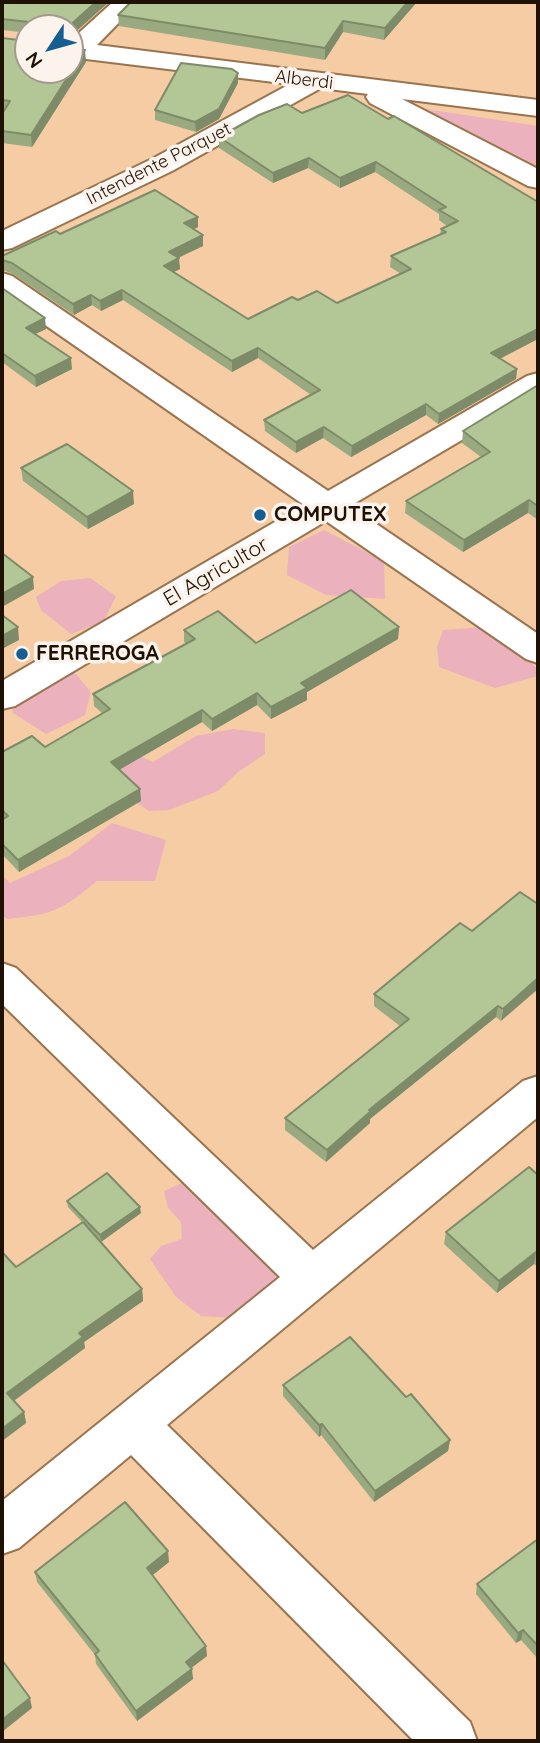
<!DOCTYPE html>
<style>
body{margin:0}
#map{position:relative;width:540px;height:1743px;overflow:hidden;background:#f5cca4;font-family:Quicksand,sans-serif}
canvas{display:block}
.frame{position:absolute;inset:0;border:4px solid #1f1103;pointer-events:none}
.north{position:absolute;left:14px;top:14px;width:70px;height:70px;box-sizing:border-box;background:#fcf3ec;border:2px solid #a4998f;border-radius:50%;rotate:234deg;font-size:19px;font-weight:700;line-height:28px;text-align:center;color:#1f1103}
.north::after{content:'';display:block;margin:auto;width:24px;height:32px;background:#155e92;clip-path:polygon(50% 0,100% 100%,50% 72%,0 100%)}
</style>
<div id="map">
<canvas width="540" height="1743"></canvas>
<div class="frame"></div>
<div class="north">N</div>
</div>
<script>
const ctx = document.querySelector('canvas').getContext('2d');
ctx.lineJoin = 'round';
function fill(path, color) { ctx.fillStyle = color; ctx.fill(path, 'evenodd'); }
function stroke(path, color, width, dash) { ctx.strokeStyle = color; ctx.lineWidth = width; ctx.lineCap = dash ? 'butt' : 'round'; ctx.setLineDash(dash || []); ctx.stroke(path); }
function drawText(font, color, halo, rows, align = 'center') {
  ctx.font = font + ' Quicksand,sans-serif'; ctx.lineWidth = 7; ctx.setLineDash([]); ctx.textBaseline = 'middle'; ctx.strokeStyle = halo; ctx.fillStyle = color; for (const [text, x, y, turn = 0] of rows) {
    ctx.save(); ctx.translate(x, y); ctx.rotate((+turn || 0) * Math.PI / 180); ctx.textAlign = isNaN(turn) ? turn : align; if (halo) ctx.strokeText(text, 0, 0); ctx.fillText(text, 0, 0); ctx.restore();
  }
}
const green = new Path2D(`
 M 412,107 L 538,126 L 538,170 Z
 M 324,530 L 384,561 L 385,599 L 326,595 L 287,575 L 289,547 Z
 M 90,578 L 116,596 L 104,621 L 71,634 L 41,610 L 36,597 L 61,581 Z
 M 484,627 L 518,647 L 538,670 L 538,676 L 495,688 L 439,667 L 437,647 L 443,630 Z
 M 69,666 L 91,692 L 85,715 L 46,734 L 13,713 L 11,698 Z
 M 233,729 L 265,733 L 265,754 L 238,772 L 218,791 L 169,810 L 149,811 L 103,781 L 104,767 L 142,757 L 153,762 L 196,736 Z
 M 112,823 L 166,840 L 155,881 L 97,881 C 61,911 53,914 7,919 L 2,915 L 2,875 L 10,883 L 69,856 Z
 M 184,1182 L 219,1214 L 239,1237 L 268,1260 L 275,1274 L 276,1287 L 234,1318 L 201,1316 L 176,1297 L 150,1259 L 161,1246 L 182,1239 L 181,1222 L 168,1208 L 164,1191 Z`);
const minor = new Path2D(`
 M 113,2 L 139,2 L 97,45 L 538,100 L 538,116 L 402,99 L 538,169 L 538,188 L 528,186 L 370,103 L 366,97 L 368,94 L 321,88 L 172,171 L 12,248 L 2,250 L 2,231 L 152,159 L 290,84 L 70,57 L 70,41 Z
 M 2,273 L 12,276 L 328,491 L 527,376 L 538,373 L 538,395 L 350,506 L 538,634 L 538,663 L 526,659 L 326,521 L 15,706 L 2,709 L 2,681 L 304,505 L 2,295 Z
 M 2,963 L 16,968 L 313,1250 L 523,1081 L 538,1076 L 538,1117 L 167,1425 L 470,1722 L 477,1741 L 414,1741 L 131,1455 L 19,1548 L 2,1554 L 2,1501 L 280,1277 L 2,1004 Z`);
const wall = new Path2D(`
 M 2,2 L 70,28 L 28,28 L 28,33 L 2,30 Z
 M 417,2 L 384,40 L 343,32 L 325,60 L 119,26 L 118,15 Z
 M 2,38 L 86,62 L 32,147 L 2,143 L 2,114 L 3,112 L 2,112 Z
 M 238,83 L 219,119 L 196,132 L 155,120 L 155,110 Z
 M 302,113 L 388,119 L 538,202 L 500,359 L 517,369 L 516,379 L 438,424 L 426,415 L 351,457 L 323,438 L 296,453 L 265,431 L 264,420 L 311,395 L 258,358 L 232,372 L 123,300 L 101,311 L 92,305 L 74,315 L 13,274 L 3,270 L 2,271 L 2,256 L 60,234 L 198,227 L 194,229 L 203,235 L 203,246 L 178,258 L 180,269 L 173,272 L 248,319 L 298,300 L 337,303 L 401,274 L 390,267 L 391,256 L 440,234 L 441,229 L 447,226 L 439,220 L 439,214 L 375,172 L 340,188 L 308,168 L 273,183 L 219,148 L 219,137 Z
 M 2,288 L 46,329 L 35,334 L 72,369 L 36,387 L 2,362 Z
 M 538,385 L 538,520 L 528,513 L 463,552 L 405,513 L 406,501 L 481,457 L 462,443 L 463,431 Z
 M 21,468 L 134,504 L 88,529 L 23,481 Z
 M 399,627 L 398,639 L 307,692 L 307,700 L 271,719 L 257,705 L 212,731 L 202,722 L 119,770 L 140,789 L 141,801 L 19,872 L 2,854 L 2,752 L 45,747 L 102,713 L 94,706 L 93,694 L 187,644 L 184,642 L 184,630 L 256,643 Z
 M 520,892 L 501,1021 L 496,1017 L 370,1119 L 370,1123 L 326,1162 L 285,1130 L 285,1118 L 400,1026 L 374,1006 L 374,994 L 472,931 Z
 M 538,1175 L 538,1267 L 534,1264 L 497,1293 L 444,1244 L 446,1232 Z
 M 67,1201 L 141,1213 L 101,1242 L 89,1229 L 142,1289 L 143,1301 L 84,1342 L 85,1348 L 14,1401 L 24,1412 L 26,1423 L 2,1441 L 2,1252 L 16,1267 L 82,1222 L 68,1207 Z
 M 283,1385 L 406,1397 L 450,1440 L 448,1451 L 374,1502 L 321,1435 L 319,1437 L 283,1396 Z
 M 538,1539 L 538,1659 L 521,1640 L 516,1643 L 476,1594 L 477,1584 Z
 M 169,1562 L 152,1575 L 207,1656 L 191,1668 L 193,1679 L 137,1721 L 96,1664 L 95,1655 L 37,1582 L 35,1572 Z`);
const shadedWall = new Path2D(`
 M 96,2 L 109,2 L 70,37 L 70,28 L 67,28 Z
 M 408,2 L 417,2 L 384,40 L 385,28 Z
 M 343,21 L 343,32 L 325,60 L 325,48 Z
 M 85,50 L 86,62 L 32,147 L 31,135 Z
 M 238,73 L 238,83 L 219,119 L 196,132 L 195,122 Z
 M 309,158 L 308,168 L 273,183 L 273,173 Z
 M 376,162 L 375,172 L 340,188 L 340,178 Z
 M 198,217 L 198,227 L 185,234 L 184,223 Z
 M 203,235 L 203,246 L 169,262 L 169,252 Z
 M 179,258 L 180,269 L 164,277 L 164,266 Z
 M 122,290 L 123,300 L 101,311 L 100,301 Z
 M 91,295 L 92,305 L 74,315 L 73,304 Z
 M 45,318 L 46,329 L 27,338 L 26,328 Z
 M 538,329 L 538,339 L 490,364 L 491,353 Z
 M 258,348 L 258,358 L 232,372 L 232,361 Z
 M 71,358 L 72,369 L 36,387 L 35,376 Z
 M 517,369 L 516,379 L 438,424 L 439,414 Z
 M 426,404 L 426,415 L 351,457 L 352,446 Z
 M 324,427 L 323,438 L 296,453 L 296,442 Z
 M 133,491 L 134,504 L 88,529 L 87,517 Z
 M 529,500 L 528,513 L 463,552 L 464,540 Z
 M 33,577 L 34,589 L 2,607 L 2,594 Z
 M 18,627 L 19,640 L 2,649 L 2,636 Z
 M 399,627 L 398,639 L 307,692 L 307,700 L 271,719 L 271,707 L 301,683 Z
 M 257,693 L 257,705 L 212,731 L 212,719 Z
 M 202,710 L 202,722 L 112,774 L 111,762 Z
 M 140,789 L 141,801 L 19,872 L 18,860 Z
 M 538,978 L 538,989 L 501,1021 L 503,1009 Z
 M 498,1006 L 496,1017 L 370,1119 L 370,1123 L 326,1162 L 327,1150 L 369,1110 Z
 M 140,1207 L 141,1213 L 101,1242 L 100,1235 Z
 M 536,1252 L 534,1264 L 497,1293 L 499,1281 Z
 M 142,1289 L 143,1301 L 84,1342 L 85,1348 L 9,1404 L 7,1393 L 79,1333 Z
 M 24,1412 L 26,1423 L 2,1441 L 2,1429 Z
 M 322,1424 L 321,1435 L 319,1437 L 319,1425 Z
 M 450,1440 L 448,1451 L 374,1502 L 375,1491 Z
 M 168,1551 L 169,1562 L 148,1579 L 147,1568 Z
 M 523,1630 L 521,1640 L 516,1643 L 518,1633 Z
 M 206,1646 L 207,1656 L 186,1672 L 186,1662 Z
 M 192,1669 L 193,1679 L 137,1721 L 136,1711 Z
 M 30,1698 L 32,1708 L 2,1732 L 2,1720 Z`);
const building = new Path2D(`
 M 2,2 L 96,2 L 67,28 L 29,28 L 29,22 L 2,19 Z
 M 131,2 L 408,2 L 385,28 L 343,21 L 325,48 L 118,15 Z
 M 2,38 L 28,41 L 28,70 L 70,70 L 70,48 L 85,50 L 31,135 L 2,131 L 2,114 L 10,101 L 2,100 Z
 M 181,63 L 232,69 L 238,73 L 219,109 L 195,122 L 155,110 Z
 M 348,95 L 388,119 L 394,116 L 538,202 L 538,329 L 491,353 L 517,369 L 439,414 L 426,404 L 352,446 L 324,427 L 296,442 L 264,420 L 320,390 L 258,348 L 232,361 L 122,290 L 100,301 L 91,295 L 73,304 L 12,263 L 2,260 L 2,256 L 56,231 L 60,234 L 155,190 L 198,217 L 184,223 L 203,235 L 169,252 L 179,258 L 164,266 L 248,319 L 292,297 L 298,300 L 317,291 L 337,303 L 411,269 L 391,256 L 446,232 L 441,229 L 458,221 L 439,210 L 446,207 L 376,162 L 340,178 L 309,158 L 273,173 L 219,137 L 259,115 L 287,104 L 302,113 Z
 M 2,288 L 45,318 L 26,328 L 71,358 L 35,376 L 2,353 Z
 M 538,385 L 538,506 L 529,500 L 464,540 L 406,501 L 490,452 L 463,431 Z
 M 67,444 L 133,491 L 87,517 L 21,468 Z
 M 2,553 L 33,577 L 2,594 Z
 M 351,590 L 399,627 L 301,683 L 307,688 L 271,707 L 257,693 L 212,719 L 202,710 L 111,762 L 140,789 L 18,860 L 2,844 L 2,820 L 8,816 L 2,810 L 2,752 L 32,736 L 45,747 L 110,709 L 93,694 L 195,639 L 184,630 L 218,611 L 256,643 Z
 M 2,615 L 18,627 L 2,636 Z
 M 520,892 L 538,904 L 538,978 L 503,1009 L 498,1006 L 369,1110 L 371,1111 L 327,1150 L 285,1118 L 409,1019 L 374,994 L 460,923 L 472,931 Z
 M 529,1167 L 538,1175 L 538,1254 L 536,1252 L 499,1281 L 446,1232 Z
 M 107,1173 L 140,1207 L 100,1235 L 67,1201 Z
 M 83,1222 L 142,1289 L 79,1333 L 83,1337 L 7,1393 L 24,1412 L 2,1429 L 2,1252 L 16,1267 Z
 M 350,1337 L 406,1397 L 411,1394 L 450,1440 L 375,1491 L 322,1424 L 319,1425 L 283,1385 Z
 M 125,1502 L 168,1551 L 147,1568 L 206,1646 L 186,1662 L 192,1669 L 136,1711 L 95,1654 L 99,1651 L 35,1572 Z
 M 538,1539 L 538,1646 L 523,1630 L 518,1633 L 477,1584 Z
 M 2,1660 L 30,1698 L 2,1720 Z`);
const markers = [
 [260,515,7,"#155e92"],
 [22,654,7,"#155e92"]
];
const farStreetnames = [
 ["Alberdi",304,80,7],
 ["Intendente Parquet",159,164,-27]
];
const poiNames = [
 ["COMPUTEX",274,515],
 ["FERREROGA",36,654]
];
const streetNames = [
 ["El Agricultor",216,572,-30]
];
fill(green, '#ebb2bd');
stroke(minor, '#99744e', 4);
fill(minor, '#fff');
fill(wall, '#9aaa80');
fill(shadedWall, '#7d8b68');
fill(building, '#b3c695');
stroke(building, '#7d8b68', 2);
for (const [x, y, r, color] of markers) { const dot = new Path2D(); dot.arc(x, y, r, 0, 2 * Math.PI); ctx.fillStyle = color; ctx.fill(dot); stroke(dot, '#fcf3ec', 2.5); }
drawText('18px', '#1f1103', '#fcf3ec', farStreetnames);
drawText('bold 21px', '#1f1103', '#fcf3ec', poiNames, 'left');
drawText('21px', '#1f1103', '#fcf3ec', streetNames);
</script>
